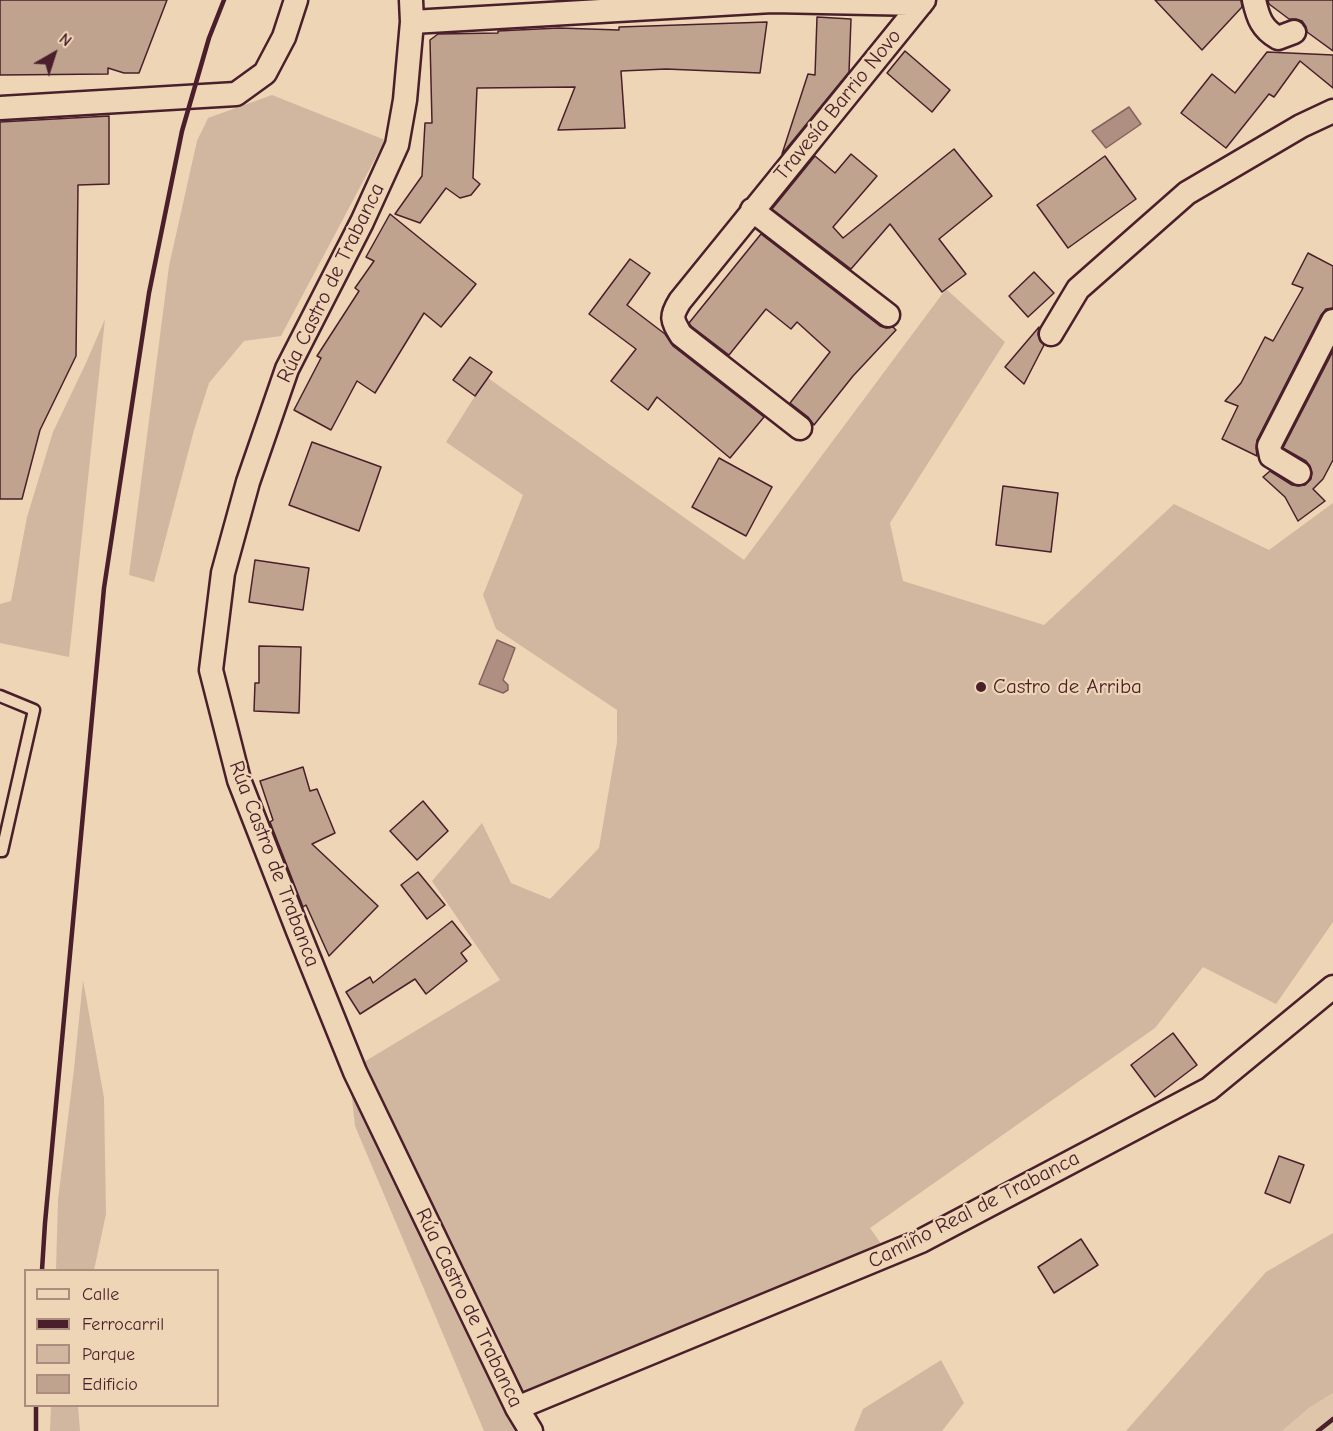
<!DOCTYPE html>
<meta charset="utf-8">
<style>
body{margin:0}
#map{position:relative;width:1333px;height:1431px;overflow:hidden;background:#edd5b6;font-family:"Comic Neue",sans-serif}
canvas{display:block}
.legend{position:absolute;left:24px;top:1269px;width:195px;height:138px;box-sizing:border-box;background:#edd5b6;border:2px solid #ac8c7e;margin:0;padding:8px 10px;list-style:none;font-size:18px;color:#4a1f2b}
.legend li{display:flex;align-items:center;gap:12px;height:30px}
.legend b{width:30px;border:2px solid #ac8c7e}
.north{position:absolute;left:24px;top:24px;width:60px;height:60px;-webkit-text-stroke:4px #edd5b6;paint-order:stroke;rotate:39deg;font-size:16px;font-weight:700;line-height:24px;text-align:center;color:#4a1f2b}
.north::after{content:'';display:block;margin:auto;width:21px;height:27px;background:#4a1f2b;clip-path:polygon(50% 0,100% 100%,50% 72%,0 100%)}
</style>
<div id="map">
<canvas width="1333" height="1431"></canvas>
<ul class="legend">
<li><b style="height:8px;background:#edd5b6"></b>Calle</li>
<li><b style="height:8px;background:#4a1f2b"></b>Ferrocarril</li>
<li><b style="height:16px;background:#d2b7a0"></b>Parque</li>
<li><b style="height:16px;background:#bfa38f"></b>Edificio</li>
</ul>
<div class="north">N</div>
</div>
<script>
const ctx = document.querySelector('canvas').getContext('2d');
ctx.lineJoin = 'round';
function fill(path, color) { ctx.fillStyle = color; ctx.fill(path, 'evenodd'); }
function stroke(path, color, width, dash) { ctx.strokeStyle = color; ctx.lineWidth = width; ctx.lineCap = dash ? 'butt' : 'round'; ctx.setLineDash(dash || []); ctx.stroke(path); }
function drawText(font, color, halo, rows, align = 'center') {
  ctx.font = font + ' "Comic Neue",sans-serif'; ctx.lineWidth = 4.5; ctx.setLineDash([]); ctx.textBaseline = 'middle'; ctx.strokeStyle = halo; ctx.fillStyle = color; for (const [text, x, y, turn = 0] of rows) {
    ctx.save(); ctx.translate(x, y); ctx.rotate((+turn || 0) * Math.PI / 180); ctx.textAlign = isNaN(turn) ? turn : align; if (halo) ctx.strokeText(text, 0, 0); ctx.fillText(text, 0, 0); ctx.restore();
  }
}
const built = new Path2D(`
 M 1333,1393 L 1333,1431 L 1282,1431 L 1309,1408 Z`);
const green = new Path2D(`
 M 272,95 L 385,140 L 281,336 L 244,341 L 209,383 L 194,430 L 154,582 L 129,575 L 169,266 L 197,141 L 208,118 Z
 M 946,289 L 1005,342 L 890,523 L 903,581 L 1044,625 L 1174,504 L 1269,550 L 1333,503 L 1333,922 L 1276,1004 L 1203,967 L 1155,1028 L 870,1228 L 889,1255 L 518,1408 L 531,1431 L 484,1431 L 355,1126 L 349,1071 L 500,980 L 432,881 L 482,823 L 511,883 L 550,899 L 599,848 L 617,742 L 617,710 L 496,629 L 483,595 L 523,495 L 446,442 L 475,396 L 488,378 L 744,560 Z
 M 105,319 L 69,657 L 0,643 L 0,604 L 11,601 L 27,517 L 53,432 L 86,363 Z
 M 83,980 L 104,1098 L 106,1214 L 94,1270 L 56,1270 L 58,1200 L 74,1069 Z
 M 1333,1233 L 1333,1393 L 1309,1408 L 1282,1431 L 1126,1431 L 1266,1272 Z
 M 941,1360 L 964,1403 L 942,1431 L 854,1431 L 863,1409 Z
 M 51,1406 L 78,1406 L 80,1431 L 50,1431 Z`);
const water = new Path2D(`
 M 1129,107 L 1141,124 L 1106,148 L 1092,131 Z
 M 497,640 L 515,648 L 503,680 L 508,685 L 508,690 L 503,693 L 479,684 Z`);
const building = new Path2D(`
 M 0,0 L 167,0 L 139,73 L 124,73 L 108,68 L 108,74 L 0,75 Z
 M 1155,0 L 1241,0 L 1242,7 L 1202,50 Z
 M 1268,0 L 1333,0 L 1333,51 L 1307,32 L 1306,27 L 1302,21 L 1296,19 L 1289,19 L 1269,4 Z
 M 817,17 L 851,19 L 849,72 L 782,154 L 808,74 L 815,75 Z
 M 767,22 L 760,73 L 666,69 L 621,71 L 625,128 L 558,130 L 575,87 L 477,88 L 473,178 L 480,184 L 471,195 L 460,198 L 446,188 L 420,223 L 395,214 L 422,176 L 425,123 L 432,123 L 430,40 L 438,34 L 498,33 L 498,31 L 559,28 L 619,30 L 619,27 Z
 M 905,51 L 950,90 L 932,112 L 887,73 Z
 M 1267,52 L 1333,55 L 1333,88 L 1300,61 L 1274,97 L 1269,94 L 1226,148 L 1181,113 L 1212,74 L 1235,93 Z
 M 109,116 L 109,184 L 78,185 L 76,356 L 40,430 L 22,499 L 0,499 L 0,122 Z
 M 954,149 L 992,196 L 939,239 L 966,274 L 942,292 L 890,224 L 851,269 L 772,209 L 815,156 L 835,173 L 851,154 L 877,176 L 833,227 L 843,238 Z
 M 1105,156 L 1136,199 L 1068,248 L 1037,205 Z
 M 390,214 L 476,284 L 441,327 L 424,313 L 375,393 L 357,381 L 331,430 L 294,410 L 321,358 L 317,356 L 359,291 L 355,288 L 374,261 L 366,257 Z
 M 761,234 L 880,326 L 886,328 L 893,327 L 896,330 L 853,376 L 814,425 L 808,417 L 790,403 L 830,352 L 797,322 L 791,329 L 766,309 L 729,355 L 691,326 L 689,323 Z
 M 1308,253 L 1333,266 L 1333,308 L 1326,309 L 1321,315 L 1257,440 L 1256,448 L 1257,456 L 1222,439 L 1238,406 L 1225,401 L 1241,383 L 1265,337 L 1273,341 L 1303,288 L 1292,284 Z
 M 630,259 L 650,273 L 627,305 L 665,334 L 673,346 L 764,417 L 730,458 L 657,397 L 648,410 L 611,381 L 636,349 L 589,314 Z
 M 1034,272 L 1054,293 L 1028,317 L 1009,296 Z
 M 1039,327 L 1038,334 L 1040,341 L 1044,345 L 1024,384 L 1005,367 Z
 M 1333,351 L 1333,460 L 1323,479 L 1313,489 L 1325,501 L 1298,521 L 1285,497 L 1263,477 L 1270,471 L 1292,485 L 1298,486 L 1305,485 L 1311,479 L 1312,473 L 1310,466 L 1306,461 L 1283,448 Z
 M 470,357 L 492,372 L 475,396 L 453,380 Z
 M 312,442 L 381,467 L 359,531 L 289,505 Z
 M 719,458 L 772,487 L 746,536 L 692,507 Z
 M 1003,486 L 1058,493 L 1051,552 L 996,545 Z
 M 255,560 L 309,568 L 303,610 L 249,602 Z
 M 259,646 L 301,647 L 299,713 L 254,711 L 255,683 L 259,683 Z
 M 303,767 L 310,791 L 317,789 L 335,833 L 312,844 L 378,906 L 329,956 L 306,905 L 303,907 L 270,822 L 273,820 L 260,781 Z
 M 423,801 L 448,831 L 417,860 L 390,831 Z
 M 418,872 L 445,905 L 427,919 L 401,885 Z
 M 452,921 L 471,945 L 461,953 L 467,961 L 426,994 L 415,979 L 360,1014 L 346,992 L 370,977 L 373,983 Z
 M 1173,1033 L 1197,1065 L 1155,1097 L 1131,1065 Z
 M 1279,1156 L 1304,1165 L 1290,1203 L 1265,1193 Z
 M 1081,1239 L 1098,1265 L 1054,1293 L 1038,1267 Z`);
const lane = new Path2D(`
 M 0,696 L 34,710 L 2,851 L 0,851`);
const street = new Path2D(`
 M 411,0 L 412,22 L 405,100 L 397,145 L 362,222 L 287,369 L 248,482 L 223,573 L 211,670 L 239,780 L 298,931 L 355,1072 L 517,1408 L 531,1431
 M 1254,0 C 1258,18 1262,29 1278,38 L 1294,32
 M 412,22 L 772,1 L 921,4
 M 0,108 L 236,94 L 265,73 L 284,37 L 296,0
 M 752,210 L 888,315
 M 1051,334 L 1078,289 L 1187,193 L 1301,126 L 1333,111
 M 800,428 L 681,335 C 672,320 670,317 680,301 L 924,0
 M 1299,473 L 1271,456 L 1269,446 L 1333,321
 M 517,1408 L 921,1241 L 1209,1089 L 1333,987`);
const rail = new Path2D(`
 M 42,1270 L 45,1223 L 104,588 L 149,293 L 182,131 L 209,38 L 224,0
 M 36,1406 L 36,1431
 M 1318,1431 L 1333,1419`);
const markers = [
 [981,687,6,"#4a1f2b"]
];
const streetNames = [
 ["Travesía Barrio Novo",838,105,-51],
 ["Rúa Castro de Trabanca",331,283,-64],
 ["Rúa Castro de Trabanca",274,864,69],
 ["Camiño Real de Trabanca",974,1210,-27],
 ["Rúa Castro de Trabanca",469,1308,64]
];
const poiNames = [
 ["Castro de Arriba",993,687]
];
fill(built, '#dfc6aa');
fill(green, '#d2b7a0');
fill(water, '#ae8f81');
stroke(water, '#86625f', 1.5);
fill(building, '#bfa38f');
stroke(building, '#4a1f2b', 1.5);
stroke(lane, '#4a1f2b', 15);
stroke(street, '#4a1f2b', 27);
stroke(lane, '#edd5b6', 10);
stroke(street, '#edd5b6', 22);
stroke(rail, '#4a1f2b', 4.5);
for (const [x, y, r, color] of markers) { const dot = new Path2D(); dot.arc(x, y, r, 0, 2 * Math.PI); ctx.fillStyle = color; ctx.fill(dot); stroke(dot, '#edd5b6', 2); }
drawText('21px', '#4a1f2b', '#edd5b6', streetNames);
drawText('21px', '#4a1f2b', '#edd5b6', poiNames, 'left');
</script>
